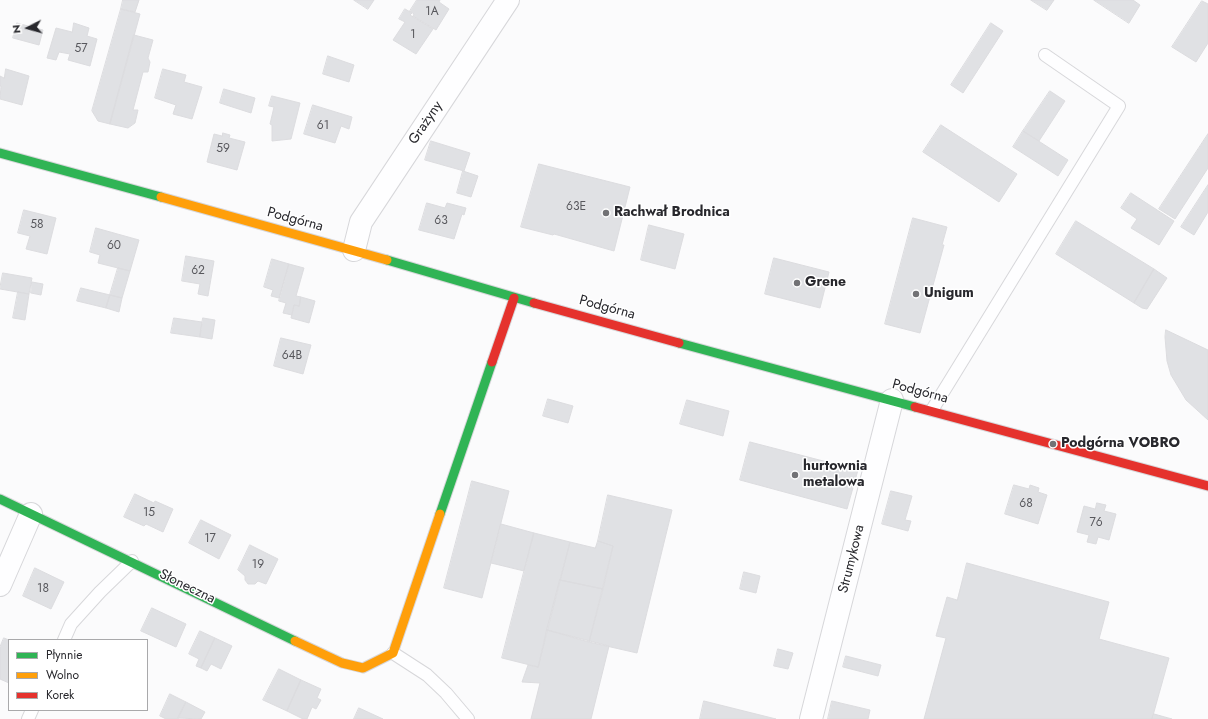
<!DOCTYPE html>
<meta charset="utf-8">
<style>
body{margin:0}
#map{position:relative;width:1208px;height:719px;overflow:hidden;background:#fbfbfc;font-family:Jost,sans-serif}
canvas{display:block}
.legend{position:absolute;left:8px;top:639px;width:140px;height:72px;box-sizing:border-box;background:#fff;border:1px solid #a9a9ab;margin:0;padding:5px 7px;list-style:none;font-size:12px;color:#28282d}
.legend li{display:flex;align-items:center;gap:8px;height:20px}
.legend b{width:20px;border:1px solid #a9a9ab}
.north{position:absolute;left:8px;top:8px;width:40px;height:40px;-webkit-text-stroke:3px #fff;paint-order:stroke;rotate:264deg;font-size:11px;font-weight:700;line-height:16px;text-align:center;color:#28282d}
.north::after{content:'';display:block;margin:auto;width:14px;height:18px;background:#28282d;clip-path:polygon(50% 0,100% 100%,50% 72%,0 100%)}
</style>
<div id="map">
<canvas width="1208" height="719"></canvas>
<ul class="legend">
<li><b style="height:5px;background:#30b455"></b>Płynnie</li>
<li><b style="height:5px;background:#ff9f0a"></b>Wolno</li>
<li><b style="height:5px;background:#e5322d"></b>Korek</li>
</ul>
<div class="north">N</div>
</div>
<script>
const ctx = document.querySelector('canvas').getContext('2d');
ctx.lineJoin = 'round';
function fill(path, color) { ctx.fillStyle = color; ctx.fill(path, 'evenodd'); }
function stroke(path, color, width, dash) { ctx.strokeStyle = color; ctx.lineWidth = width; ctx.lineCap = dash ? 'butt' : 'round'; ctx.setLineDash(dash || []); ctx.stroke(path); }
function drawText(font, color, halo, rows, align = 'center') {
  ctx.font = font + ' Jost,sans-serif'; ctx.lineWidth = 3; ctx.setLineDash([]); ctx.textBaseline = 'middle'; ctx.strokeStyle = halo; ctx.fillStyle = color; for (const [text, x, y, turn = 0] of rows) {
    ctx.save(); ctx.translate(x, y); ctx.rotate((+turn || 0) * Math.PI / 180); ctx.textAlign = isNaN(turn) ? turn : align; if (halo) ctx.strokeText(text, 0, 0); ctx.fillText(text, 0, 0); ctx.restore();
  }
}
const building = new Path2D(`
 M 123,0 L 139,0 L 135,12 L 121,9 Z
 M 354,0 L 374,0 L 368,9 Z
 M 417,0 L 440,0 L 439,2 L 449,9 L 436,30 L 413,16 L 414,14 L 410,11 Z
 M 1031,0 L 1054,0 L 1047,10 Z
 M 1094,0 L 1133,0 L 1140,5 L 1129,23 Z
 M 1202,1 L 1208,4 L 1208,43 L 1196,62 L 1172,47 Z
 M 121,9 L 140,14 L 110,124 L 98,121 L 92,111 Z
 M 405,9 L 412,13 L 410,15 L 433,29 L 416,54 L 393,40 L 405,22 L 399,19 Z
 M 17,23 L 43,30 L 39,45 L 13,38 Z
 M 74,23 L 89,28 L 87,36 L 97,39 L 90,66 L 68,60 L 70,54 L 59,52 L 56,60 L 47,58 L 56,28 L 72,32 Z
 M 991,23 L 1003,31 L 963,93 L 951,85 Z
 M 134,35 L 153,40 L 148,58 L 150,62 L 148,72 L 143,72 L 133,110 L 138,110 L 135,123 L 128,128 L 110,124 Z
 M 328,56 L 354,65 L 349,82 L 323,74 Z
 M 6,69 L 29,76 L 22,105 L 0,99 L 1,86 L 0,86 L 0,76 L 4,78 Z
 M 163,69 L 186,75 L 184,82 L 202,87 L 192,119 L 173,114 L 176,105 L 155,98 Z
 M 224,89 L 255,98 L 251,113 L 220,103 Z
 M 1050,91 L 1065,101 L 1039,141 L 1023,131 Z
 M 272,96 L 300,103 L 291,139 L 272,141 L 272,125 L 270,124 L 274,107 L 269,106 Z
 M 313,105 L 352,117 L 349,129 L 341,126 L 335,143 L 304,134 Z
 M 941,125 L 1017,174 L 999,202 L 923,152 Z
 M 1023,131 L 1068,160 L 1058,176 L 1013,147 Z
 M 223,133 L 230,135 L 229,138 L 245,142 L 237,170 L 207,162 L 214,134 L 222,136 Z
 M 1208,134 L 1208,168 L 1175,219 L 1159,209 Z
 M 431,141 L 470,153 L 464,171 L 425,160 Z
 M 539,164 L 630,187 L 614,251 L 554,234 L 553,235 L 521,227 Z
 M 463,171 L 478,176 L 471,197 L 457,193 Z
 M 1208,185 L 1208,212 L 1194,235 L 1181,227 Z
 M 1131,193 L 1174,221 L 1159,245 L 1131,228 L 1137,219 L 1121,208 Z
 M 427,203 L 445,208 L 447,203 L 466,208 L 464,215 L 462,214 L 454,239 L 419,230 Z
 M 24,210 L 56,218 L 47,254 L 26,249 L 30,236 L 18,233 Z
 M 913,218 L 947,227 L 942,245 L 944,245 L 920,333 L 885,324 Z
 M 1076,221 L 1154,269 L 1134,303 L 1056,254 Z
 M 649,225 L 684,234 L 675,269 L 641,260 Z
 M 96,228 L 139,240 L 130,271 L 98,263 L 100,255 L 90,252 Z
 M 186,256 L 214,261 L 208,296 L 198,294 L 200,284 L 182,281 Z
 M 774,258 L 829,272 L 820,308 L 765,294 Z
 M 272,259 L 289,264 L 279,298 L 271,296 L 273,290 L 264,287 Z
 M 289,264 L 304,268 L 296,296 L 301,297 L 299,306 L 294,305 L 292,315 L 283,313 L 286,303 L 279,301 Z
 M 118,268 L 130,271 L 122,298 L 110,295 Z
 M 1154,269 L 1167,278 L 1147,309 L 1142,308 L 1134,303 Z
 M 3,273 L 32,278 L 29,294 L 0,289 Z
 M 32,282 L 43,284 L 41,295 L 31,293 Z
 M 81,288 L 110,295 L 106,308 L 77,301 Z
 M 18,292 L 29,294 L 25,320 L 13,318 Z
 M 110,295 L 122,298 L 119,312 L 106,308 Z
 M 301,297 L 315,301 L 309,323 L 291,318 L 294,305 L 299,306 Z
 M 174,318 L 202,322 L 200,337 L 171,333 Z
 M 203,318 L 215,320 L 212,339 L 200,337 Z
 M 1166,330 L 1208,350 L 1208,420 L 1186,400 L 1171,375 L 1167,361 L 1165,337 Z
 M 281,338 L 311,345 L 303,374 L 274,366 Z
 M 548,399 L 573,406 L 568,423 L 543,416 Z
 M 687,400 L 729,411 L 723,436 L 680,424 Z
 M 750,442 L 858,470 L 847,509 L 740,480 Z
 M 472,481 L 509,491 L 482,598 L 444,588 Z
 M 1014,485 L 1029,489 L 1030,485 L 1039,488 L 1038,492 L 1047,495 L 1038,524 L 1005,514 Z
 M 891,491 L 912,496 L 905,520 L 911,521 L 908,531 L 882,524 Z
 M 135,494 L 154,503 L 155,501 L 173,509 L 163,532 L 146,524 L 144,526 L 124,517 Z
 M 608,495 L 672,510 L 637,653 L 589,642 L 613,546 L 598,541 Z
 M 1097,503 L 1106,505 L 1104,511 L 1116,514 L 1109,540 L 1098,537 L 1096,544 L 1087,542 L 1089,535 L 1077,532 L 1084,506 L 1095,509 Z
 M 201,520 L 231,535 L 219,559 L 189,543 Z
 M 501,524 L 534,533 L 524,571 L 491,563 Z
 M 534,533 L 570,542 L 538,667 L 502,658 Z
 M 598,541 L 613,546 L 603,589 L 560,580 L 570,542 L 595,548 Z
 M 250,545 L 278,559 L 266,584 L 258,581 L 255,584 L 248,584 L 245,580 L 245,576 L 238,570 Z
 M 967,563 L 1109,602 L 1099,639 L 1169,658 L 1152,719 L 924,719 L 946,638 L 936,636 L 947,597 L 957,600 Z
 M 35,568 L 64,582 L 51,609 L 23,596 Z
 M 744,572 L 760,576 L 756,593 L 740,589 Z
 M 560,580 L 603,589 L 589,642 L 547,630 Z
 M 152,608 L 186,624 L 176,647 L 141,631 Z
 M 547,630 L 609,646 L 591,719 L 531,719 L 540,683 L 522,682 L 528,665 L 538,667 Z
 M 200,631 L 215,638 L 201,668 L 196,666 L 199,659 L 189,654 Z
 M 4,638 L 9,640 L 9,683 L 0,679 L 0,647 Z
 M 215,638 L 232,646 L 221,669 L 211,664 L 207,671 L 201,668 Z
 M 778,649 L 793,653 L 788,669 L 774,666 Z
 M 846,656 L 881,665 L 878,676 L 843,667 Z
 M 279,669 L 301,680 L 287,711 L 263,700 Z
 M 301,680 L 321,689 L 317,698 L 321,700 L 316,709 L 312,707 L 307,719 L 303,719 L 287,711 Z
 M 170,694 L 186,702 L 178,719 L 166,719 L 160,716 Z
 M 704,701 L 776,719 L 700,719 Z
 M 832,701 L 870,710 L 868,719 L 828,719 Z
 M 186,702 L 205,712 L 201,719 L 178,718 Z
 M 359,708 L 383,719 L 354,719 Z
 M 1154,714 L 1172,719 L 1152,719 Z`);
const lane = new Path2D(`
 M 932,410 L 1119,106 L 1045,55
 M 64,640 L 71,624 L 100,592 L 132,561
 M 393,653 L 427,675 L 446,693 L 468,719
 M 28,719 L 32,710`);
const street = new Path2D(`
 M 354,250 L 361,222 L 508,0
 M 0,585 L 31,514
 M 811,719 L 892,400`);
const fast = new Path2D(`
 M 0,153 L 161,197
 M 387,260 L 534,303
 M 679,343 L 915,407
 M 0,499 L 295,641
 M 440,514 L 492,362`);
const slow = new Path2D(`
 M 161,197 L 387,260
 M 295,641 L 342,663 L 363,668 L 393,653 L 440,514`);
const jam = new Path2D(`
 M 534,303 L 679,343
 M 492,362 L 514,298
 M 915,407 L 1208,486`);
const markers = [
 [606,213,4,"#727275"],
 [797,283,4,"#727275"],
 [916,294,4,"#727275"],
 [1053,444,4,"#727275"],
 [795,475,4,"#727275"]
];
const numberNames = [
 ["1A",432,12],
 ["1",413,35],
 ["57",81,49],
 ["61",323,126],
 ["59",223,149],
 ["63E",576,207],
 ["63",441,221],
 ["58",37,225],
 ["60",114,246],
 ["62",198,271],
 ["64B",292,356],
 ["68",1026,504],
 ["15",149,513],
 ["76",1096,523],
 ["17",210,539],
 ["19",258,565],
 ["18",43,589]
];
const streetNames = [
 ["Grażyny",426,123,-56],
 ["Podgórna",295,220,15],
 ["Podgórna",607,308,15],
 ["Podgórna",920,392,15],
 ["Strumykowa",852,559,-76],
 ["Słoneczna",187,587,26]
];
const poiNames = [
 ["Rachwał Brodnica",614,213],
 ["Grene",805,283],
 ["Unigum",924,294],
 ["Podgórna VOBRO",1061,444],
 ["hurtownia",803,467],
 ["metalowa",803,483]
];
fill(building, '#e0e1e4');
stroke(building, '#dcdcdf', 1);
stroke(lane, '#d7d7da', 14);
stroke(street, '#d7d7da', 24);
stroke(fast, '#d7d7da', 11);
stroke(slow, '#d7d7da', 11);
stroke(jam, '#d7d7da', 11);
stroke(lane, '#fefeff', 12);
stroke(street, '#fefeff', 22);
stroke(fast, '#30b455', 9);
stroke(slow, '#ff9f0a', 9);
stroke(jam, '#e5322d', 9);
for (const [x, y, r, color] of markers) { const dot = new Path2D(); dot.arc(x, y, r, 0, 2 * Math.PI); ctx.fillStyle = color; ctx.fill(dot); stroke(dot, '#fff', 1.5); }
drawText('12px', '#58585d', null, numberNames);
drawText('14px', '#28282d', '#fff', streetNames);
drawText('bold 14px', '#28282d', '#fff', poiNames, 'left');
</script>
